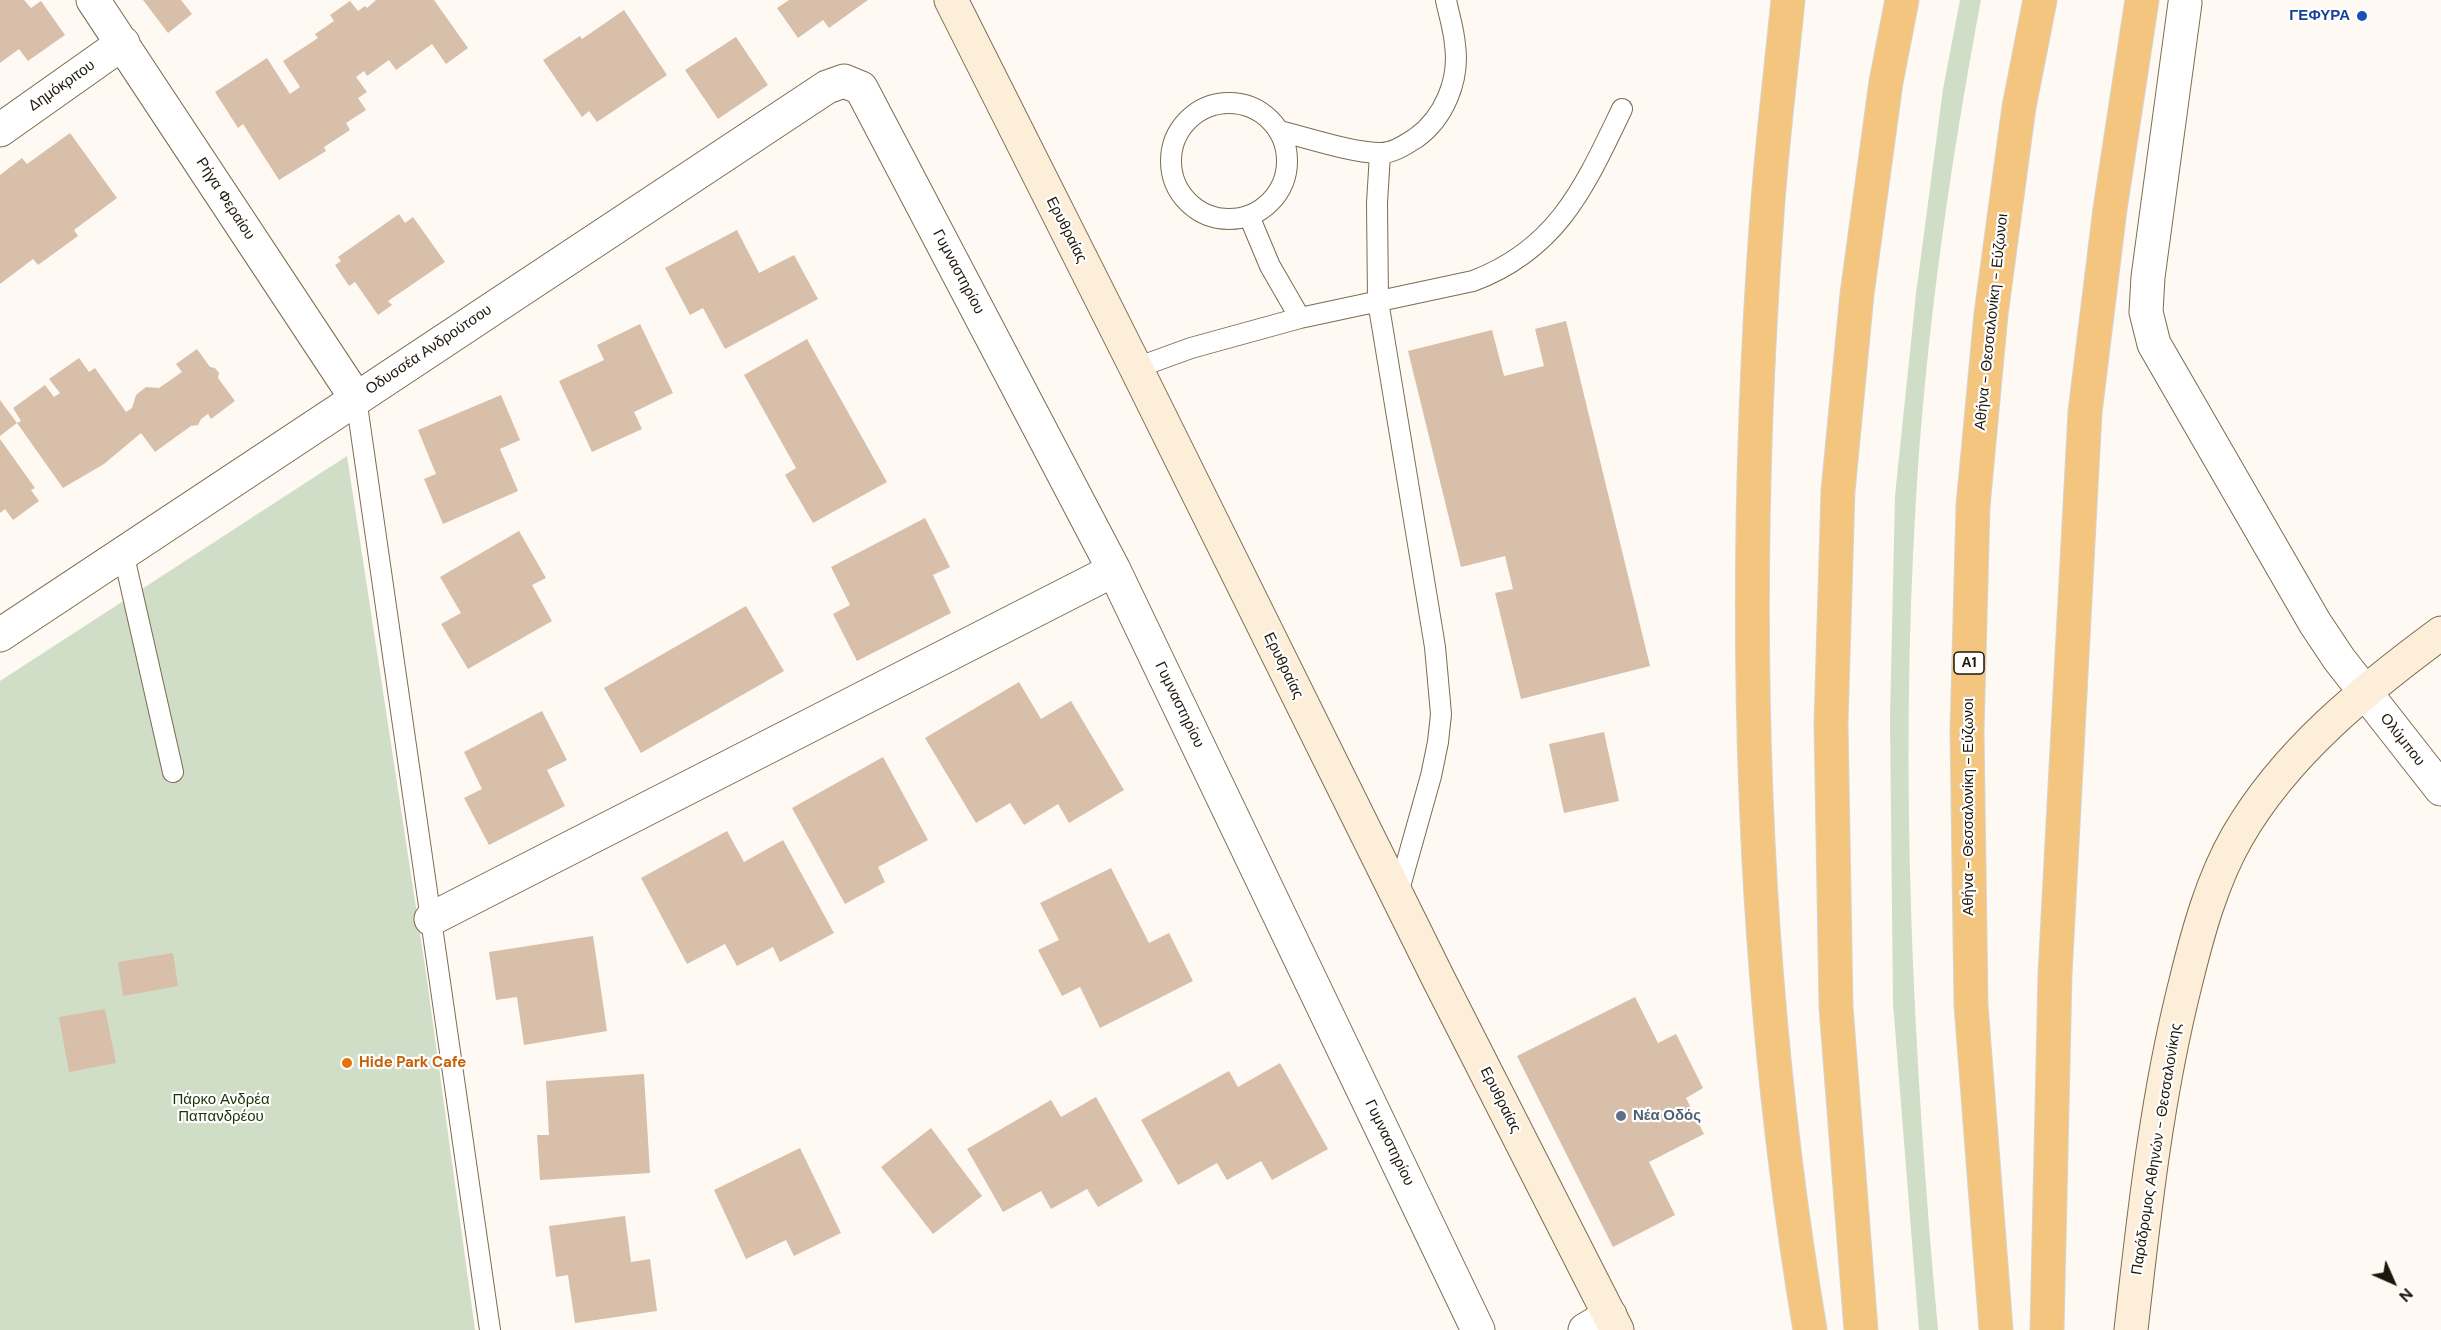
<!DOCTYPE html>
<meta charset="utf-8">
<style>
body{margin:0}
#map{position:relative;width:2441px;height:1330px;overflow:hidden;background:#fef9f3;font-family:"DM Sans",sans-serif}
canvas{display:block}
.north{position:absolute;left:2363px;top:1252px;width:60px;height:60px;-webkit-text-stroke:4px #fff;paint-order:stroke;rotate:135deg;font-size:16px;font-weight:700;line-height:24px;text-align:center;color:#1d160b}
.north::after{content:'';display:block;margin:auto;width:21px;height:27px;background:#1d160b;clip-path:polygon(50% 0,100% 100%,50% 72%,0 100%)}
</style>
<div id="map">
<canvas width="2441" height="1330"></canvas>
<div class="north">N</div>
</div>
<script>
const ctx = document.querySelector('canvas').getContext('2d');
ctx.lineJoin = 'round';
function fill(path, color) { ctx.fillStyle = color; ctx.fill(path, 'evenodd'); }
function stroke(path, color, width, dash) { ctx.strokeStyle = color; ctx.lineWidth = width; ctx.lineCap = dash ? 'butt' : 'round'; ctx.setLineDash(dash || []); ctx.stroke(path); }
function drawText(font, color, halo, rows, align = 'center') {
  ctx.font = font + ' "DM Sans",sans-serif'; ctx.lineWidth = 4.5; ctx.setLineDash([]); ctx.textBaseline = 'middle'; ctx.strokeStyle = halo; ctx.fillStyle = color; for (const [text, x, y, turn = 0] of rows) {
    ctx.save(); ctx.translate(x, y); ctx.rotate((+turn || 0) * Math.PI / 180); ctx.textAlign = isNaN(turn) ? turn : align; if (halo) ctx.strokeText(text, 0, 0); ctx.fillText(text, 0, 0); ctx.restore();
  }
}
const green = new Path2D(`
 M 1960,0 L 1981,0 C 1950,164 1926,332 1916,499 C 1899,776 1913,1054 1938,1330 L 1919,1330 L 1893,1003 L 1890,719 L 1895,496 L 1916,294 L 1943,89 Z
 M 347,456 L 426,973 L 475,1330 L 0,1330 L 0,681 Z`);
const building = new Path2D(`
 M 0,0 L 24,0 L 31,8 L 41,1 L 65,35 L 28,61 L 19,49 L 0,63 Z
 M 143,0 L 181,0 L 192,14 L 168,33 Z
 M 376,0 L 434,0 L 468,48 L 446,64 L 432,44 L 396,70 L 389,60 L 367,76 L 364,71 L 356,77 L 367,92 L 358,98 L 366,110 L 346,123 L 350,130 L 324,147 L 326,151 L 279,180 L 243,124 L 238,128 L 215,92 L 267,58 L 290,94 L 300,87 L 283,61 L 318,38 L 315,34 L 334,21 L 330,15 L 350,1 L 358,11 L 365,6 L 367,8 Z
 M 789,0 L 868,0 L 829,28 L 823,20 L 798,38 L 777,8 Z
 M 624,10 L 667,75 L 597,122 L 589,111 L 582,117 L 543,60 L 580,36 L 582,39 Z
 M 736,37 L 768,85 L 718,119 L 685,70 Z
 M 70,133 L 117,198 L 74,230 L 78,236 L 38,265 L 33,259 L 0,284 L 0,175 L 22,158 L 27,164 Z
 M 399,214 L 405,223 L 413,217 L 445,262 L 388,301 L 392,305 L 378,315 L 355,282 L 349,286 L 335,265 L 341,261 L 338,257 Z
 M 737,230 L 759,273 L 794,255 L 818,299 L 725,349 L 703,308 L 690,315 L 665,268 Z
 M 1566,321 L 1650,666 L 1521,699 L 1495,593 L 1513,589 L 1505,556 L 1461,567 L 1408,351 L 1492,330 L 1504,376 L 1544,366 L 1535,329 Z
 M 640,324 L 673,393 L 634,412 L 642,429 L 592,452 L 559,381 L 604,360 L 597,345 Z
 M 807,339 L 887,482 L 813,523 L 785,475 L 796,468 L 744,375 Z
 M 197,349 L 210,367 L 215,368 L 219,373 L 218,378 L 235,401 L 211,419 L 208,414 L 201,419 L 198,425 L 191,426 L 155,452 L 141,433 L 104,464 L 63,488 L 17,423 L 21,421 L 13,408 L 45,385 L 54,397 L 60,393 L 49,379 L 79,358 L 89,372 L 95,368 L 126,412 L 132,408 L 136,395 L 146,387 L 159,388 L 182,372 L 176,364 Z
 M 501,395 L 520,440 L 500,449 L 518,491 L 443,524 L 424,479 L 436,474 L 418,430 Z
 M 0,400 L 17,423 L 0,436 Z
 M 0,439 L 35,488 L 31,490 L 39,501 L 13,520 L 5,509 L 0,513 Z
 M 925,518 L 950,567 L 933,575 L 951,613 L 857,661 L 833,614 L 850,605 L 831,567 Z
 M 519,531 L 546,578 L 532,585 L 552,621 L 468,669 L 441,624 L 461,613 L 440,577 Z
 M 746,606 L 784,671 L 641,753 L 604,688 Z
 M 1019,682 L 1041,719 L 1071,701 L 1124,790 L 1069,823 L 1058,804 L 1024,825 L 1010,803 L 976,823 L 925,738 Z
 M 542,711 L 567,760 L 547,770 L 565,806 L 489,845 L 464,798 L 482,789 L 464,752 Z
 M 1604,732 L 1619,801 L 1564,813 L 1549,744 Z
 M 883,757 L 928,840 L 878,867 L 885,882 L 845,904 L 792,808 Z
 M 727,831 L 744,862 L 783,840 L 834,933 L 780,962 L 773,947 L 737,966 L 725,944 L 687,964 L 641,878 Z
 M 1111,868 L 1149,943 L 1169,933 L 1193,981 L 1100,1028 L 1080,987 L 1062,996 L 1038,950 L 1059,940 L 1040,903 Z
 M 593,936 L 607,1031 L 524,1045 L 517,997 L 496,1000 L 489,952 Z
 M 173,953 L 178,986 L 123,996 L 118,962 Z
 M 1635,997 L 1658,1043 L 1676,1034 L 1703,1088 L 1686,1098 L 1704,1134 L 1649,1162 L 1675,1215 L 1613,1247 L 1517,1056 Z
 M 105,1009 L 116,1063 L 69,1072 L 59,1017 Z
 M 1280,1063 L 1328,1149 L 1272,1180 L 1261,1161 L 1227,1180 L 1217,1163 L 1178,1185 L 1141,1120 L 1229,1071 L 1238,1087 Z
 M 644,1074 L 650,1173 L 540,1180 L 537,1135 L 549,1135 L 546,1081 Z
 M 1096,1097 L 1143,1181 L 1098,1207 L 1087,1189 L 1051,1209 L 1041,1191 L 1003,1212 L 967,1149 L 1051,1100 L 1061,1117 Z
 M 931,1128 L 982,1196 L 933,1234 L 881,1167 Z
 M 800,1148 L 841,1233 L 794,1256 L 786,1240 L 746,1259 L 714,1190 Z
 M 625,1216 L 631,1262 L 650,1259 L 657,1311 L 575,1323 L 568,1275 L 556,1277 L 549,1226 Z`);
const lane = new Path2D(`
 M1171 161a58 58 0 1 1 116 0a58 58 0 1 1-116 0Z
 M 1279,131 C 1309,138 1349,152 1378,153 C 1392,154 1405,145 1416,138 C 1444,118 1460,80 1455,45 C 1454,30 1449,15 1446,0
 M 1380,154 L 1377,203 L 1378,301 L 1435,647 L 1441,714 L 1438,742 L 1431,776 L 1397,897
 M 1249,216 L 1270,266 L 1300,318
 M 1136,368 L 1191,348 L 1300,318 L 1473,281 C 1558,249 1585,186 1622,109
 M 356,398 L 490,1330
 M 123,552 L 173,772`);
const street = new Path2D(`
 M 93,0 L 356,398
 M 2185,3 L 2148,277 L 2146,312 L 2154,344 L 2315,623 L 2339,659 L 2441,789
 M 0,130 L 123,43
 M 0,635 L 827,87 L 844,81 L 861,88 L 1114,570 L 1478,1330
 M 431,919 L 1114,570
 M 1585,1330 L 1610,1315`);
const secondary = new Path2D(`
 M 951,0 L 1136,368 L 1439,980 L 1617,1330
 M 2131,1330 C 2144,1213 2157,1095 2186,981 C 2198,932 2212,881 2237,837 C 2286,752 2364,690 2441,633`);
const highway = new Path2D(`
 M 1788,0 C 1781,71 1772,142 1767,214 C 1740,586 1748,962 1810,1330
 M 1861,1330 L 1836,1007 L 1831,723 L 1838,491 L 1857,294 L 1886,82 L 1902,0
 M 1996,1330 L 1971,1005 L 1967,731 L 1973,506 L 1991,314 L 2019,107 L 2040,0
 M 2047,1330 L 2055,974 L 2085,412 L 2110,209 L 2142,0`);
const markers = [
 [2362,16,6,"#1a4fb4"],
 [347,1063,6,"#e8710a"],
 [1621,1116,6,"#5c6f8a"]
];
const shields = [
 [1969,663,30]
];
const shieldNames = [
 ["Α1",1969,663]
];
const transitNames = [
 ["ΓΕΦΥΡΑ",2350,16]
];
const streetNames = [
 ["Δημόκριτου",62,86,-35],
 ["Ρήγα Φεραίου",225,199,57],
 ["Ερυθραίας",1066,230,63],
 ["Γυμναστηρίου",958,272,62],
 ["Αθήνα - Θεσσαλονίκη - Εύζωνοι",1992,322,-84],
 ["Οδυσσέα Ανδρούτσου",429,350,-34],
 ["Ερυθραίας",1283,666,64],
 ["Γυμναστηρίου",1179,705,64],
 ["Ολύμπου",2402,740,52],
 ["Αθήνα - Θεσσαλονίκη - Εύζωνοι",1969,807,-90],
 ["Ερυθραίας",1500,1100,63],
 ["Γυμναστηρίου",1389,1143,64],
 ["Παράδρομος Αθηνών - Θεσσαλονίκης",2157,1149,-81]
];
const foodNames = [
 ["Hide Park Cafe",359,1063]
];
const parkNames = [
 ["Πάρκο Ανδρέα",221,1100],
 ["Παπανδρέου",221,1117]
];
const serviceNames = [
 ["Νέα Οδός",1633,1116]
];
fill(green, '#d0ddc7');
fill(building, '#d8bfaa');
stroke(lane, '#7d6b4f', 22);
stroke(street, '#7d6b4f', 35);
stroke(secondary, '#7d6b4f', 35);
stroke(highway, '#d6d5d3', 35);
stroke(lane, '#fff', 20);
stroke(street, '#fff', 33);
stroke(secondary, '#fceed9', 33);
stroke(highway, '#f4c57f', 33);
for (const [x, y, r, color] of markers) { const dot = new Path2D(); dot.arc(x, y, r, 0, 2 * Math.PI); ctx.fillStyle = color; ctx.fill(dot); stroke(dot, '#fff', 2); }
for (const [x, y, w] of shields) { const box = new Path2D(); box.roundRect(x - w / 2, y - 11, w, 22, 4.5); ctx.fillStyle = '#fff'; ctx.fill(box); stroke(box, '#1d160b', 1.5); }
drawText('bold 14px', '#1d160b', null, shieldNames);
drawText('bold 15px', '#164399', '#fff', transitNames, 'right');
drawText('15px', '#1d160b', '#fff', streetNames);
drawText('bold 15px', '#c56008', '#fff', foodNames, 'left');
drawText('15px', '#1c3208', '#fff', parkNames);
drawText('bold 15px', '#4e5e75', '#fff', serviceNames, 'left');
</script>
